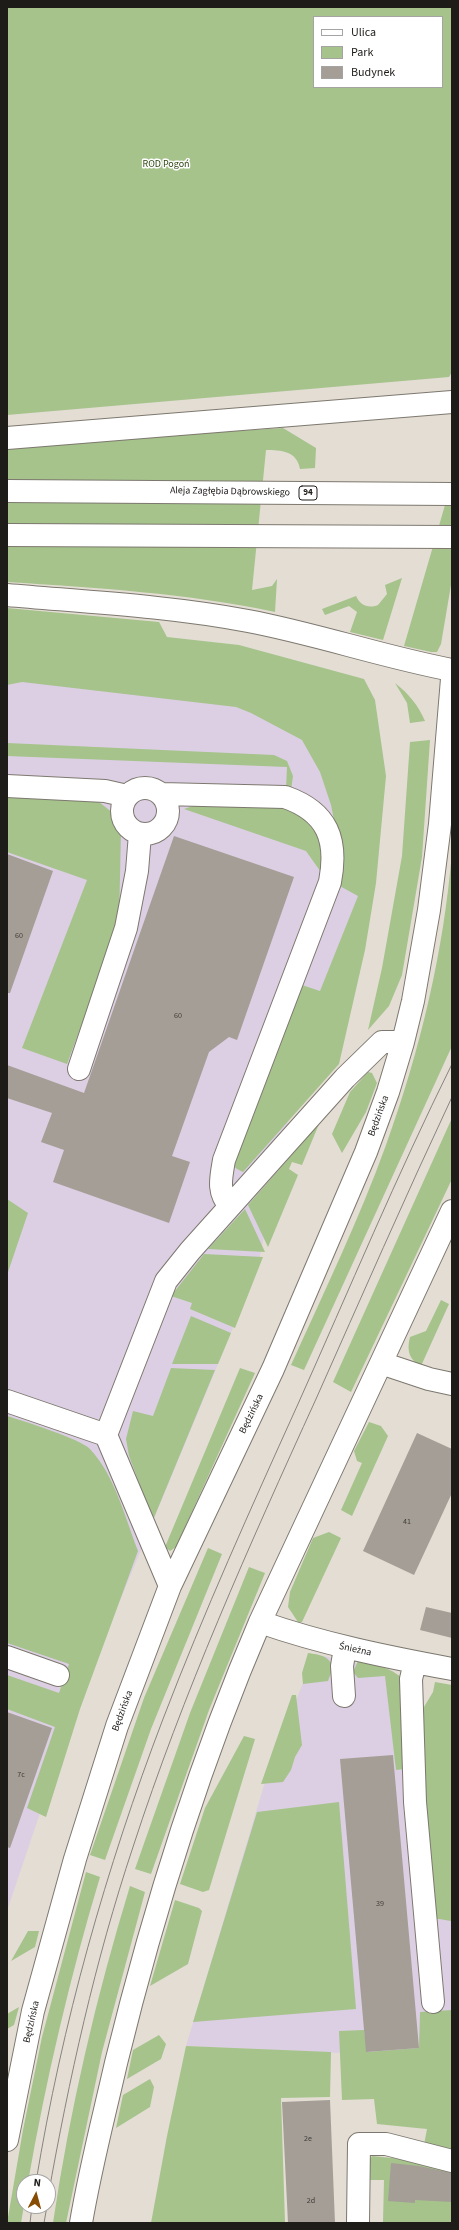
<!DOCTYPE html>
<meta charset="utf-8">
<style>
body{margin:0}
#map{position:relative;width:459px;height:2230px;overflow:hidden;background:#e3ddd4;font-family:"Source Sans 3",sans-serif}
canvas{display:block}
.frame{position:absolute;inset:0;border:8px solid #1e1c19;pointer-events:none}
.legend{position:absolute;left:313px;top:16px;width:130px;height:72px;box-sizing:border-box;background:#fff;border:1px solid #a5a4a3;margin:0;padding:5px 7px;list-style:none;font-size:12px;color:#1e1c19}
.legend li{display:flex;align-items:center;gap:8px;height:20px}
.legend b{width:20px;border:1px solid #a5a4a3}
.north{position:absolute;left:16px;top:2174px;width:40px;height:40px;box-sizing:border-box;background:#fff;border:1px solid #a5a4a3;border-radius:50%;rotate:6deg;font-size:11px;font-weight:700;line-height:16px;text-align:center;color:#1e1c19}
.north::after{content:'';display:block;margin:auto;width:14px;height:18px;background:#874c04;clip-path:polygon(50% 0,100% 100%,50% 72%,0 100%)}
</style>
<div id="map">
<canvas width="459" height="2230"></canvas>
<div class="frame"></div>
<ul class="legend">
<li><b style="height:5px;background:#fff"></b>Ulica</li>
<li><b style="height:11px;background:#a5c38b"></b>Park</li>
<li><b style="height:11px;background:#a49e96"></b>Budynek</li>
</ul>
<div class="north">N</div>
</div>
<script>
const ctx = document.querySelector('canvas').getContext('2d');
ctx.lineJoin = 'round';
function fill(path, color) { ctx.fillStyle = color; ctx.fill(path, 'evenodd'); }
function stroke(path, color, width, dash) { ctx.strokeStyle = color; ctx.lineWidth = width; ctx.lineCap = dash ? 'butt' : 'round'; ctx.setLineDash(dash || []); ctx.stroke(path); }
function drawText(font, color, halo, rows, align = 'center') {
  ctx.font = font + ' "Source Sans 3",sans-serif'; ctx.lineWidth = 3; ctx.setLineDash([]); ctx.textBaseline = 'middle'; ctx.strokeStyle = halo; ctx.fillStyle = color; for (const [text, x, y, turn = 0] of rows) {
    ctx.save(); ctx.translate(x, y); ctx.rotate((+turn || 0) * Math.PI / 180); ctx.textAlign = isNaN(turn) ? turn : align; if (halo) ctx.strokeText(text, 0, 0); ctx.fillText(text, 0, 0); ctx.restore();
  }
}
const education = new Path2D(`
 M 7,674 L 247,700 L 372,770 L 368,890 L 296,1083 L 257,1270 L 75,1709 L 7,1911 Z
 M 314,1654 L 393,1671 L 424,1706 L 452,1841 L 452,2058 L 186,2046 L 265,1782 Z`);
const green = new Path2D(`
 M 7,7 L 452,7 L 452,372 L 449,377 L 7,415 ZM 314,17 L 442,17 L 442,87 L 314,87 Z
 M 283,428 L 316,448 L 315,468 L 300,469 C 297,451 281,450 266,450 L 252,590 L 272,586 L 277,579 L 275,612 C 187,593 97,588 7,582 L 7,446 Z
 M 452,481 L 452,579 L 441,644 L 437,652 L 431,652 L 404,646 Z
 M 402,578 L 383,640 L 350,632 L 357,612 L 349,606 L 325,615 L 322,609 L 356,596 C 360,605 368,609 378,605 L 387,594 L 385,585 Z
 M 7,608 L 159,622 L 167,637 L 239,645 L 364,679 L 375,700 L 386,776 L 376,883 L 365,950 L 339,1064 L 243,1172 L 237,1169 L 232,1164 L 299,984 L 320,991 L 358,896 L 338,885 L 344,863 L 342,842 L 335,825 L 331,805 L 320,772 L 302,740 L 251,713 L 236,707 L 22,682 L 7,685 Z
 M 395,683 C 409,694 418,705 425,721 L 410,723 L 407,703 Z
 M 430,740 L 422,857 L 402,975 L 389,1006 L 368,1030 L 382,968 L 402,856 L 410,742 Z
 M 7,743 L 274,755 L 287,761 L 293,776 L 291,790 L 286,789 L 287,767 L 7,756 Z
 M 7,795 L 99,802 L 113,813 L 121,830 L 119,924 L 67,1064 L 22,1048 L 87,880 L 7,852 Z
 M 202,803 L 284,806 L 304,814 L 324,843 L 323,875 L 306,851 L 184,809 Z
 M 452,851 L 452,1046 L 304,1370 L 291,1365 C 324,1292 359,1220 386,1145 C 420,1051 444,951 452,851 Z
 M 368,1072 L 372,1073 L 377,1083 L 366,1112 L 342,1153 L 332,1134 L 350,1092 Z
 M 452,1118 L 452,1179 L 351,1392 L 333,1382 Z
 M 319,1124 L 302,1165 L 292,1162 L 289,1169 L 298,1175 L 268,1247 L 248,1205 Z
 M 7,1199 L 28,1213 L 7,1275 Z
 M 245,1209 L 265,1252 L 208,1249 Z
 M 204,1254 L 263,1257 L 235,1328 L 190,1309 L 192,1303 L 171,1296 Z
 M 441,1300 L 449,1304 L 421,1366 C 408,1359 407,1349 410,1337 L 426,1331 Z
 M 191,1316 L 231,1333 L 218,1364 L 172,1364 Z
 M 171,1368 L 215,1370 L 153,1520 L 129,1456 L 126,1439 L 133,1411 L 153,1416 Z
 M 240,1368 L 255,1373 L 176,1547 L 170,1551 L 165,1547 Z
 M 7,1416 C 23,1421 81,1439 90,1449 C 115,1476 125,1517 138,1551 L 80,1709 L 46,1817 L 27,1808 L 55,1727 L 7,1709 L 7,1675 L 59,1693 L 69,1664 L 7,1643 Z
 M 369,1422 L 381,1426 L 388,1436 L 352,1516 L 341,1510 L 362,1463 L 357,1461 L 354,1451 Z
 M 329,1532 L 341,1538 L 302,1622 L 298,1622 L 288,1607 L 290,1592 L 313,1538 Z
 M 208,1548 L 222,1554 L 151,1729 L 105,1860 L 90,1855 L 144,1698 Z
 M 249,1567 L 265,1573 L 209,1710 L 151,1874 L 135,1869 L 190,1713 Z
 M 308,1653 C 320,1655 328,1655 333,1667 L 328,1681 L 303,1684 L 302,1673 Z
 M 358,1661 C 374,1665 391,1667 403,1679 L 404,1769 L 396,1770 L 385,1676 L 358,1678 L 353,1672 Z
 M 435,1682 L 452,1685 L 452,1934 L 451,1921 L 433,1918 L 426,1841 L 421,1712 L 433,1692 Z
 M 292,1695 L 296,1695 L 302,1745 L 295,1757 L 291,1770 L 283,1782 L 261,1784 Z
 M 244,1736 L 255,1739 L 209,1890 L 203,1892 L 180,1884 L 205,1808 Z
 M 339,1802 L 356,2009 L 193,2022 L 257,1812 Z
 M 86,1872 L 100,1877 C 70,1977 46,2079 28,2182 L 24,2182 L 24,2205 L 21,2223 L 7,2223 L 23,2130 L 42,2037 Z
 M 130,1886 L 145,1892 L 102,2052 L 66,2223 L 53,2223 C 70,2109 96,1997 130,1886 Z
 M 175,1900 L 199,1908 L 202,1911 L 188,1964 L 150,1986 Z
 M 28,1931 L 39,1931 L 35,1947 L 11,1961 Z
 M 19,2007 L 14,2025 L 7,2029 L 7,2014 Z
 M 452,2010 L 452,2154 L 423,2150 L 427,2129 L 377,2124 L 374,2099 L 342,2100 L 339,2031 L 364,2030 L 367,2052 L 419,2048 L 420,2012 Z
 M 159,2035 L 166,2044 L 161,2059 L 127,2079 L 133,2050 Z
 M 186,2046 L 331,2052 L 330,2097 L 281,2098 L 285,2223 L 151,2223 L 167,2136 Z
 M 150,2079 L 154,2087 L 150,2107 L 116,2128 L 123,2095 Z
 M 372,2156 L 441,2163 L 452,2167 L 452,2223 L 383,2223 L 384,2180 L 363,2180 L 366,2165 Z`);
const building = new Path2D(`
 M 174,836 L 294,877 L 237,1040 L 229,1037 L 209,1052 L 172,1156 L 190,1162 L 169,1223 L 53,1182 L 64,1150 L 41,1142 L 52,1113 L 7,1098 L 7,1065 L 84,1093 Z
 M 7,854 L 53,871 L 10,993 L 7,993 Z
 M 417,1433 L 452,1449 L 452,1493 L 414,1575 L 363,1551 Z
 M 426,1607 L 452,1613 L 452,1638 L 420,1630 Z
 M 7,1712 L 52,1728 L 10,1848 L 7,1847 Z
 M 393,1755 L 419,2048 L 366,2052 L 340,1759 Z
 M 330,2100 L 335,2223 L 288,2223 L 282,2102 Z
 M 391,2163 L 419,2166 L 452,2173 L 452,2202 L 415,2200 L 415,2203 L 388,2201 Z`);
const minor = new Path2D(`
 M 7,786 L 105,791 L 127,796
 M122 811a23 23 0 1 1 46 0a23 23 0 1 1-46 0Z
 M 162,794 L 285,797 C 328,812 338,840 330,882 L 224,1160 C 221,1178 217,1192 230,1206
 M 79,1069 L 126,928 L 137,871 L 140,834
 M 381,1363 L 429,1379 L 452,1384
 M 7,1401 L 106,1435
 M 170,1586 L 106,1435 L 159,1299 L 166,1281 L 190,1251 L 345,1078 L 382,1042 L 403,1042
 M 260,1622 C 323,1644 387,1657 452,1669
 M 7,1657 L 58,1675
 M 415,1662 L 411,1679 L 415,1802 L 433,2002
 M 344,1696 L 342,1666 L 345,1648
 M 7,2140 L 33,2011 L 75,1859 L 117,1726 L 170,1586 L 273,1369 L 366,1152 L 388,1092 L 403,1042 L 413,1001 L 429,910 L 440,824 L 452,679
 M 81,2223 C 90,2169 104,2116 116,2063 C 153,1912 199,1764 260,1622 L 452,1211
 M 358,2223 L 359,2144 L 386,2144 L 452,2161`);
const major = new Path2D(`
 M 7,438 L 452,402
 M 7,491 L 452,494
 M 7,535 L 452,537
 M 7,595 C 87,602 169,606 248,621 C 317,634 383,657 452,670`);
const tram = new Path2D(`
 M 36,2182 C 62,2024 106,1868 163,1719 C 204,1612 251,1508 298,1404 C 349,1290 397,1175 452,1064
 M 48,2197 C 69,2079 95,1961 133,1847 C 183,1693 249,1546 316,1399 C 361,1298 405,1197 452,1097
 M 30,2223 L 32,2206
 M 44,2223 L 47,2206`);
const numberNames = [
 ["60",19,936],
 ["60",178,1016],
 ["41",407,1522],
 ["7c",21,1775],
 ["39",380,1904],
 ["2e",308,2139],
 ["2d",311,2201]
];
const shields = [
 [308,493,18]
];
const shieldNames = [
 ["94",308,493]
];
const parkNames = [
 ["ROD Pogoń",166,165]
];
const streetNames = [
 ["Aleja Zagłębia Dąbrowskiego",230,492,1],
 ["Będzińska",379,1116,-70],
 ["Będzińska",252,1414,-64],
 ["Śnieżna",355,1650,12],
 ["Będzińska",123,1711,-70],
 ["Będzińska",32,2022,-77]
];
fill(education, '#dccfe3');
fill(green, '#a5c38b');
fill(building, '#a49e96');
stroke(minor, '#7d786f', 24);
stroke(major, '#7d786f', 24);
stroke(minor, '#fff', 22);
stroke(major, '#fff', 22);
stroke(tram, '#87837d', 1);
drawText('8px', '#403c38', null, numberNames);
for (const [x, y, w] of shields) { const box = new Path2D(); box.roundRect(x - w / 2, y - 7, w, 14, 3); ctx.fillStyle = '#fff'; ctx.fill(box); stroke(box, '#1e1c19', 1); }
drawText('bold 9px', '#1e1c19', null, shieldNames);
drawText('10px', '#2b430d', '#fff', parkNames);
drawText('10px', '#1e1c19', '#fff', streetNames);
</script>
